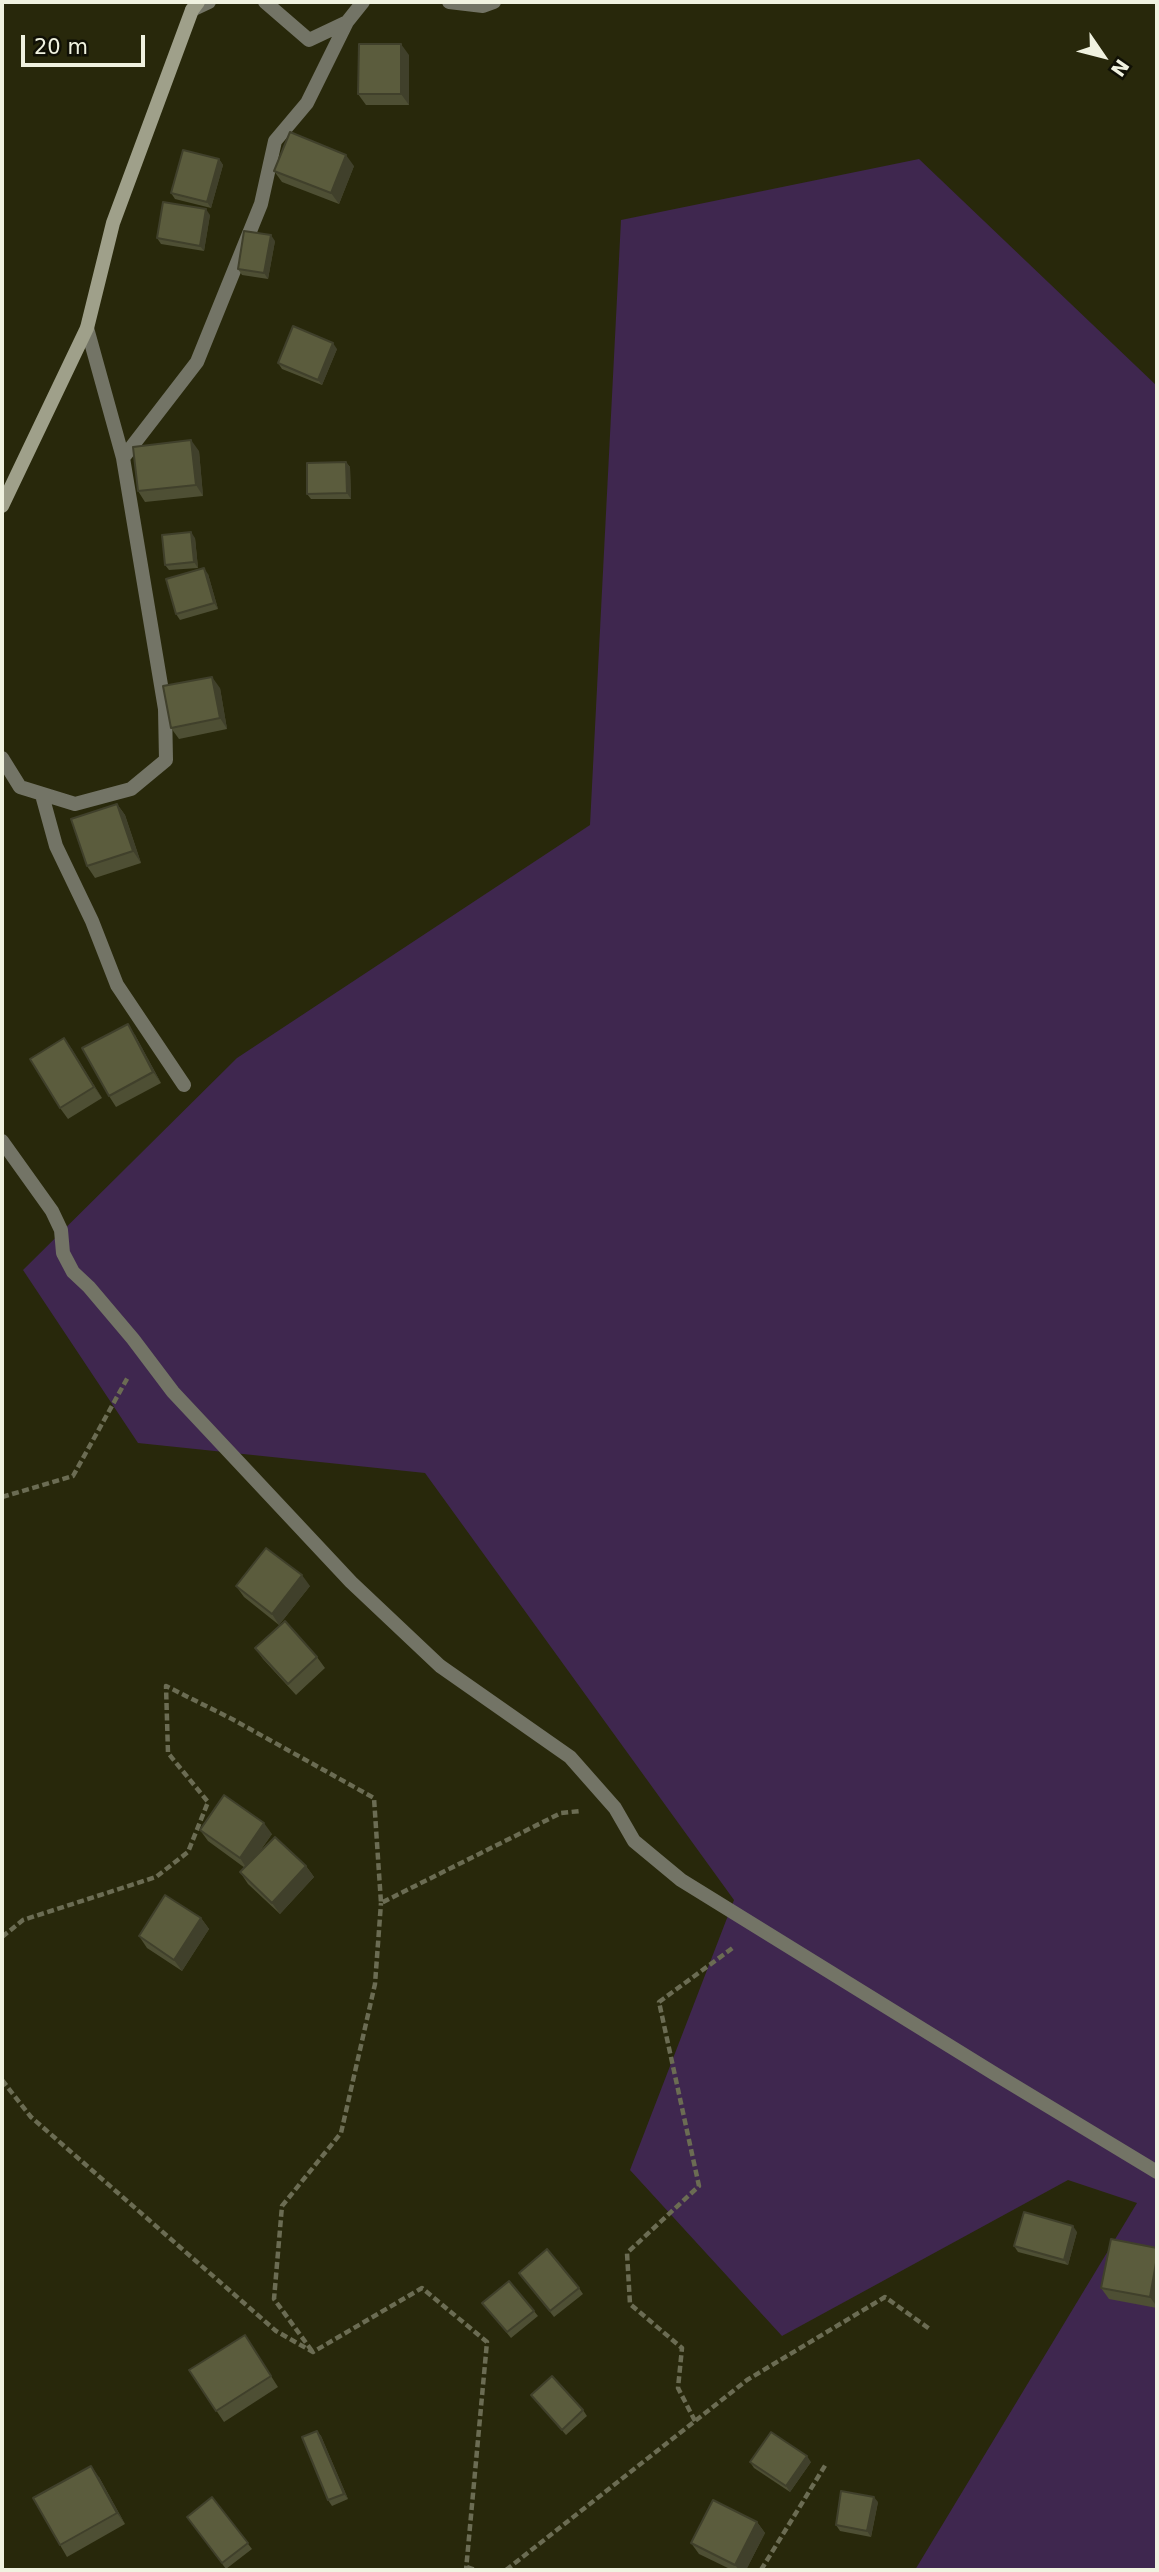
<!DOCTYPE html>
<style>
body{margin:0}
#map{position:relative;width:1159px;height:2572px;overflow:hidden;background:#28280b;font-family:"DejaVu Sans",sans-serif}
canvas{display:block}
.frame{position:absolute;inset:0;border:4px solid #f0f2e0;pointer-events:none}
.north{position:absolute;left:1068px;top:21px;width:70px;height:70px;-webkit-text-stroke:5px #101005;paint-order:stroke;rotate:125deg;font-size:19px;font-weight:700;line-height:28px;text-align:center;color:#f0f2e0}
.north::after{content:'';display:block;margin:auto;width:24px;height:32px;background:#f0f2e0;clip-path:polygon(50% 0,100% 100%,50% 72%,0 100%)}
.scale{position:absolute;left:21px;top:35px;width:124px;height:32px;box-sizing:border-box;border:4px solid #f0f2e0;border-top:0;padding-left:9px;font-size:21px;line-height:24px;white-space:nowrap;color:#f0f2e0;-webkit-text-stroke:5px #101005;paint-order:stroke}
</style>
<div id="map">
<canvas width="1159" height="2572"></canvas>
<div class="frame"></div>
<div class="north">N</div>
<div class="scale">20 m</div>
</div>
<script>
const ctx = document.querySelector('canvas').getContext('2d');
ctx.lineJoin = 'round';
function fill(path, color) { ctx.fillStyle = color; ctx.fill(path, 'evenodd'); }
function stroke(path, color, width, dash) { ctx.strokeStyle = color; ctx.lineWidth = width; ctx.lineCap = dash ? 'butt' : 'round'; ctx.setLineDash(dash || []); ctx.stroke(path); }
const green = new Path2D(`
 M 919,159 L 1157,386 L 1157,2570 L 915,2570 L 1137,2203 L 1068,2180 L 782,2336 L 630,2170 L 734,1900 L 425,1473 L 138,1443 L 23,1270 L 237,1058 L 590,825 L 621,220 Z`);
const path = new Path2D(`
 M 2,1497 L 73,1476 L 128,1377
 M 2,1937 L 23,1920 L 156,1877 L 188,1852 L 208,1802 L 168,1753 L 166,1686 L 232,1719 L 374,1798 L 381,1903 L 561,1813 L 580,1811
 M 2,2080 L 31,2117 L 276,2331 L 313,2352 L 422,2288 L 487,2342 L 466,2570
 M 312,2351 L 274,2299 L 282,2206 L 341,2133 L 375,1984 L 381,1903
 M 695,2421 L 678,2388 L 682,2348 L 630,2304 L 627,2253 L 699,2186 L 659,2002 L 734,1947
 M 467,2567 L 475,2570
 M 506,2570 L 747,2380 L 885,2297 L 931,2330
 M 761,2570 L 826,2464`);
const street = new Path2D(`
 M 265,2 L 309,40 L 347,22 L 363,2
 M 449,2 L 483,6 L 494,2
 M 192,10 L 209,2
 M 123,458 L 197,362 L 261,204 L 275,141 L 307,103 L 347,22
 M 2,758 L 20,787 L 75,804 L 131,789 L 166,760 L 165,709 L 123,458 L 87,328
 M 42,795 L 56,846 L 92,921 L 117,985 L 184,1085
 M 2,1141 L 52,1211 L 61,1230 L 63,1253 L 73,1272 L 89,1287 L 133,1339 L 173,1392 L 351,1582 L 440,1666 L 570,1757 L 615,1808 L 634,1841 L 681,1880 L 995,2074 L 1157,2172`);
const secondary = new Path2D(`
 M 2,506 L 87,328 L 113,223 L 192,10 L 198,2`);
const wall = new Path2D(`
 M 409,55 L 409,105 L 366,105 L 358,94 Z
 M 219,159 L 223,165 L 211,208 L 175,199 L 171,193 Z
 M 354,166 L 339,204 L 282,182 L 274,171 Z
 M 210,215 L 204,251 L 161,244 L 157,238 Z
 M 275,241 L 268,279 L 242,275 L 238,269 Z
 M 337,349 L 322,385 L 282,369 L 278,363 Z
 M 199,451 L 203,496 L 145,502 L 138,491 Z
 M 346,462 L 350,467 L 351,499 L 311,499 L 307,494 Z
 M 195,538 L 198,568 L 169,570 L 165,565 Z
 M 208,574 L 218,609 L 180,620 L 176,614 Z
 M 220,688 L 227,729 L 179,739 L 171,728 Z
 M 117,804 L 125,815 L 141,863 L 95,878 L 87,866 Z
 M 135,1035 L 161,1083 L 116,1107 L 109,1096 Z
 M 64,1038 L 102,1098 L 68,1119 L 60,1108 Z
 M 236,1586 L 310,1586 L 279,1625 L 244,1597 Z
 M 255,1648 L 317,1657 L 325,1668 L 296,1695 L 263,1659 Z
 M 200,1830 L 272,1834 L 258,1854 L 306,1866 L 314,1877 L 280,1914 L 248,1884 L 240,1872 L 245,1868 L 208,1841 Z
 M 201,1918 L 209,1929 L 182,1971 L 147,1948 L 139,1936 Z
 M 1077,2232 L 1068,2265 L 1018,2252 L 1014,2246 Z
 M 1157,2248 L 1157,2308 L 1109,2299 L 1101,2288 Z
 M 519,2273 L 579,2288 L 583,2294 L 554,2317 Z
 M 482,2303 L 534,2311 L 538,2316 L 511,2338 Z
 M 245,2335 L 278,2387 L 224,2422 L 189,2370 Z
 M 531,2395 L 583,2410 L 587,2416 L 566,2435 Z
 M 317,2431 L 321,2436 L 348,2499 L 332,2506 L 328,2500 Z
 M 750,2462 L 811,2462 L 790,2492 L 754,2468 Z
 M 99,2477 L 125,2524 L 67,2557 L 60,2545 Z
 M 212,2497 L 252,2549 L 226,2569 L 187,2517 Z
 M 878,2502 L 871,2537 L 840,2531 L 836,2525 Z
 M 757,2522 L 765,2533 L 746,2570 L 732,2570 L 699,2554 L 691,2543 Z`);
const shadedWall = new Path2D(`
 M 401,44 L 409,55 L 409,105 L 401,94 Z
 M 346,155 L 354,166 L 339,204 L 331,193 Z
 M 219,159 L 223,165 L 211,208 L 207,202 Z
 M 206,209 L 210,215 L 204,251 L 200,246 Z
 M 271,235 L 275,241 L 268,279 L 264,273 Z
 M 333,343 L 337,349 L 322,385 L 318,380 Z
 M 191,440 L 199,451 L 203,496 L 196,485 Z
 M 346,462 L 350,467 L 351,499 L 347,493 Z
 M 191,532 L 195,538 L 198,568 L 194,562 Z
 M 204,568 L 208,574 L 218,609 L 214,603 Z
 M 212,677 L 220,688 L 227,729 L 220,718 Z
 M 117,804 L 125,815 L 141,863 L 133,851 Z
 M 128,1024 L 135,1035 L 161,1083 L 153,1072 Z
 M 64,1038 L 72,1049 L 102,1098 L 94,1087 Z
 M 302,1575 L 310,1586 L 279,1625 L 272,1614 Z
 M 264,1823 L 272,1834 L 247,1869 L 240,1858 Z
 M 306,1866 L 314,1877 L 280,1914 L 272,1903 Z
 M 201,1918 L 209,1929 L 182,1971 L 174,1960 Z
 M 1073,2226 L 1077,2232 L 1068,2265 L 1064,2260 Z
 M 1157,2257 L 1157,2307 L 1150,2297 Z
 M 317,2431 L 321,2436 L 348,2499 L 344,2494 Z
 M 807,2456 L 811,2462 L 790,2492 L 786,2486 Z
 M 91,2466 L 99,2477 L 125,2524 L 117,2513 Z
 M 874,2497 L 878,2502 L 871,2537 L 867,2531 Z
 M 757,2522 L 765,2533 L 746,2570 L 739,2570 L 735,2565 Z`);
const building = new Path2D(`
 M 359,44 L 401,44 L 401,94 L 358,94 Z
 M 290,132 L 346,155 L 331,193 L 274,171 Z
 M 183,150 L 219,159 L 207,202 L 171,193 Z
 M 163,202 L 206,209 L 200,246 L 157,238 Z
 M 244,231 L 271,235 L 264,273 L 238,269 Z
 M 293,326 L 333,343 L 318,380 L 278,363 Z
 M 191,440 L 196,485 L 138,491 L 133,447 Z
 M 346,462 L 347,493 L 307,494 L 307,463 Z
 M 191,532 L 194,562 L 165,565 L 162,535 Z
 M 204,568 L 214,603 L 176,614 L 166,579 Z
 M 212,677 L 220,718 L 171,728 L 163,686 Z
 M 117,804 L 133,851 L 87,866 L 71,819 Z
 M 128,1024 L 153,1072 L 109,1096 L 82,1048 Z
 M 64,1038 L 94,1087 L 60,1108 L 30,1059 Z
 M 266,1548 L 302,1575 L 272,1614 L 236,1586 Z
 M 285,1621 L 317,1657 L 288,1684 L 255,1648 Z
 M 224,1795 L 264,1823 L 240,1858 L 200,1830 Z
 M 275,1837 L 306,1866 L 272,1903 L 240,1872 Z
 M 165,1895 L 201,1918 L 174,1960 L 139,1936 Z
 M 1024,2212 L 1073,2226 L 1064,2260 L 1014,2246 Z
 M 1111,2239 L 1157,2248 L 1157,2257 L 1150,2297 L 1101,2288 Z
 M 547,2249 L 579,2288 L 550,2311 L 519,2273 Z
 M 509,2281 L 534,2311 L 507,2332 L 482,2303 Z
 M 245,2335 L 271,2376 L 216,2411 L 189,2370 Z
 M 552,2376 L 583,2410 L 562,2430 L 531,2395 Z
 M 317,2431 L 344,2494 L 328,2500 L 302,2437 Z
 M 771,2432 L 807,2456 L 786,2486 L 750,2462 Z
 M 91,2466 L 117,2513 L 60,2545 L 33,2498 Z
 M 841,2491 L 874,2497 L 867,2531 L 836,2525 Z
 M 212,2497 L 248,2543 L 222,2563 L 187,2517 Z
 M 713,2500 L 757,2522 L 735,2565 L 691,2543 Z`);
fill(green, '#3f274f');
stroke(path, '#6b6c53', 4.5, [7, 3.5]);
stroke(street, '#737466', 14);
stroke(secondary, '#9fa08a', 14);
fill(wall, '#4e4f34');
fill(shadedWall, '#40402b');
fill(building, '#5b5c3d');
stroke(building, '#40402b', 2);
</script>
